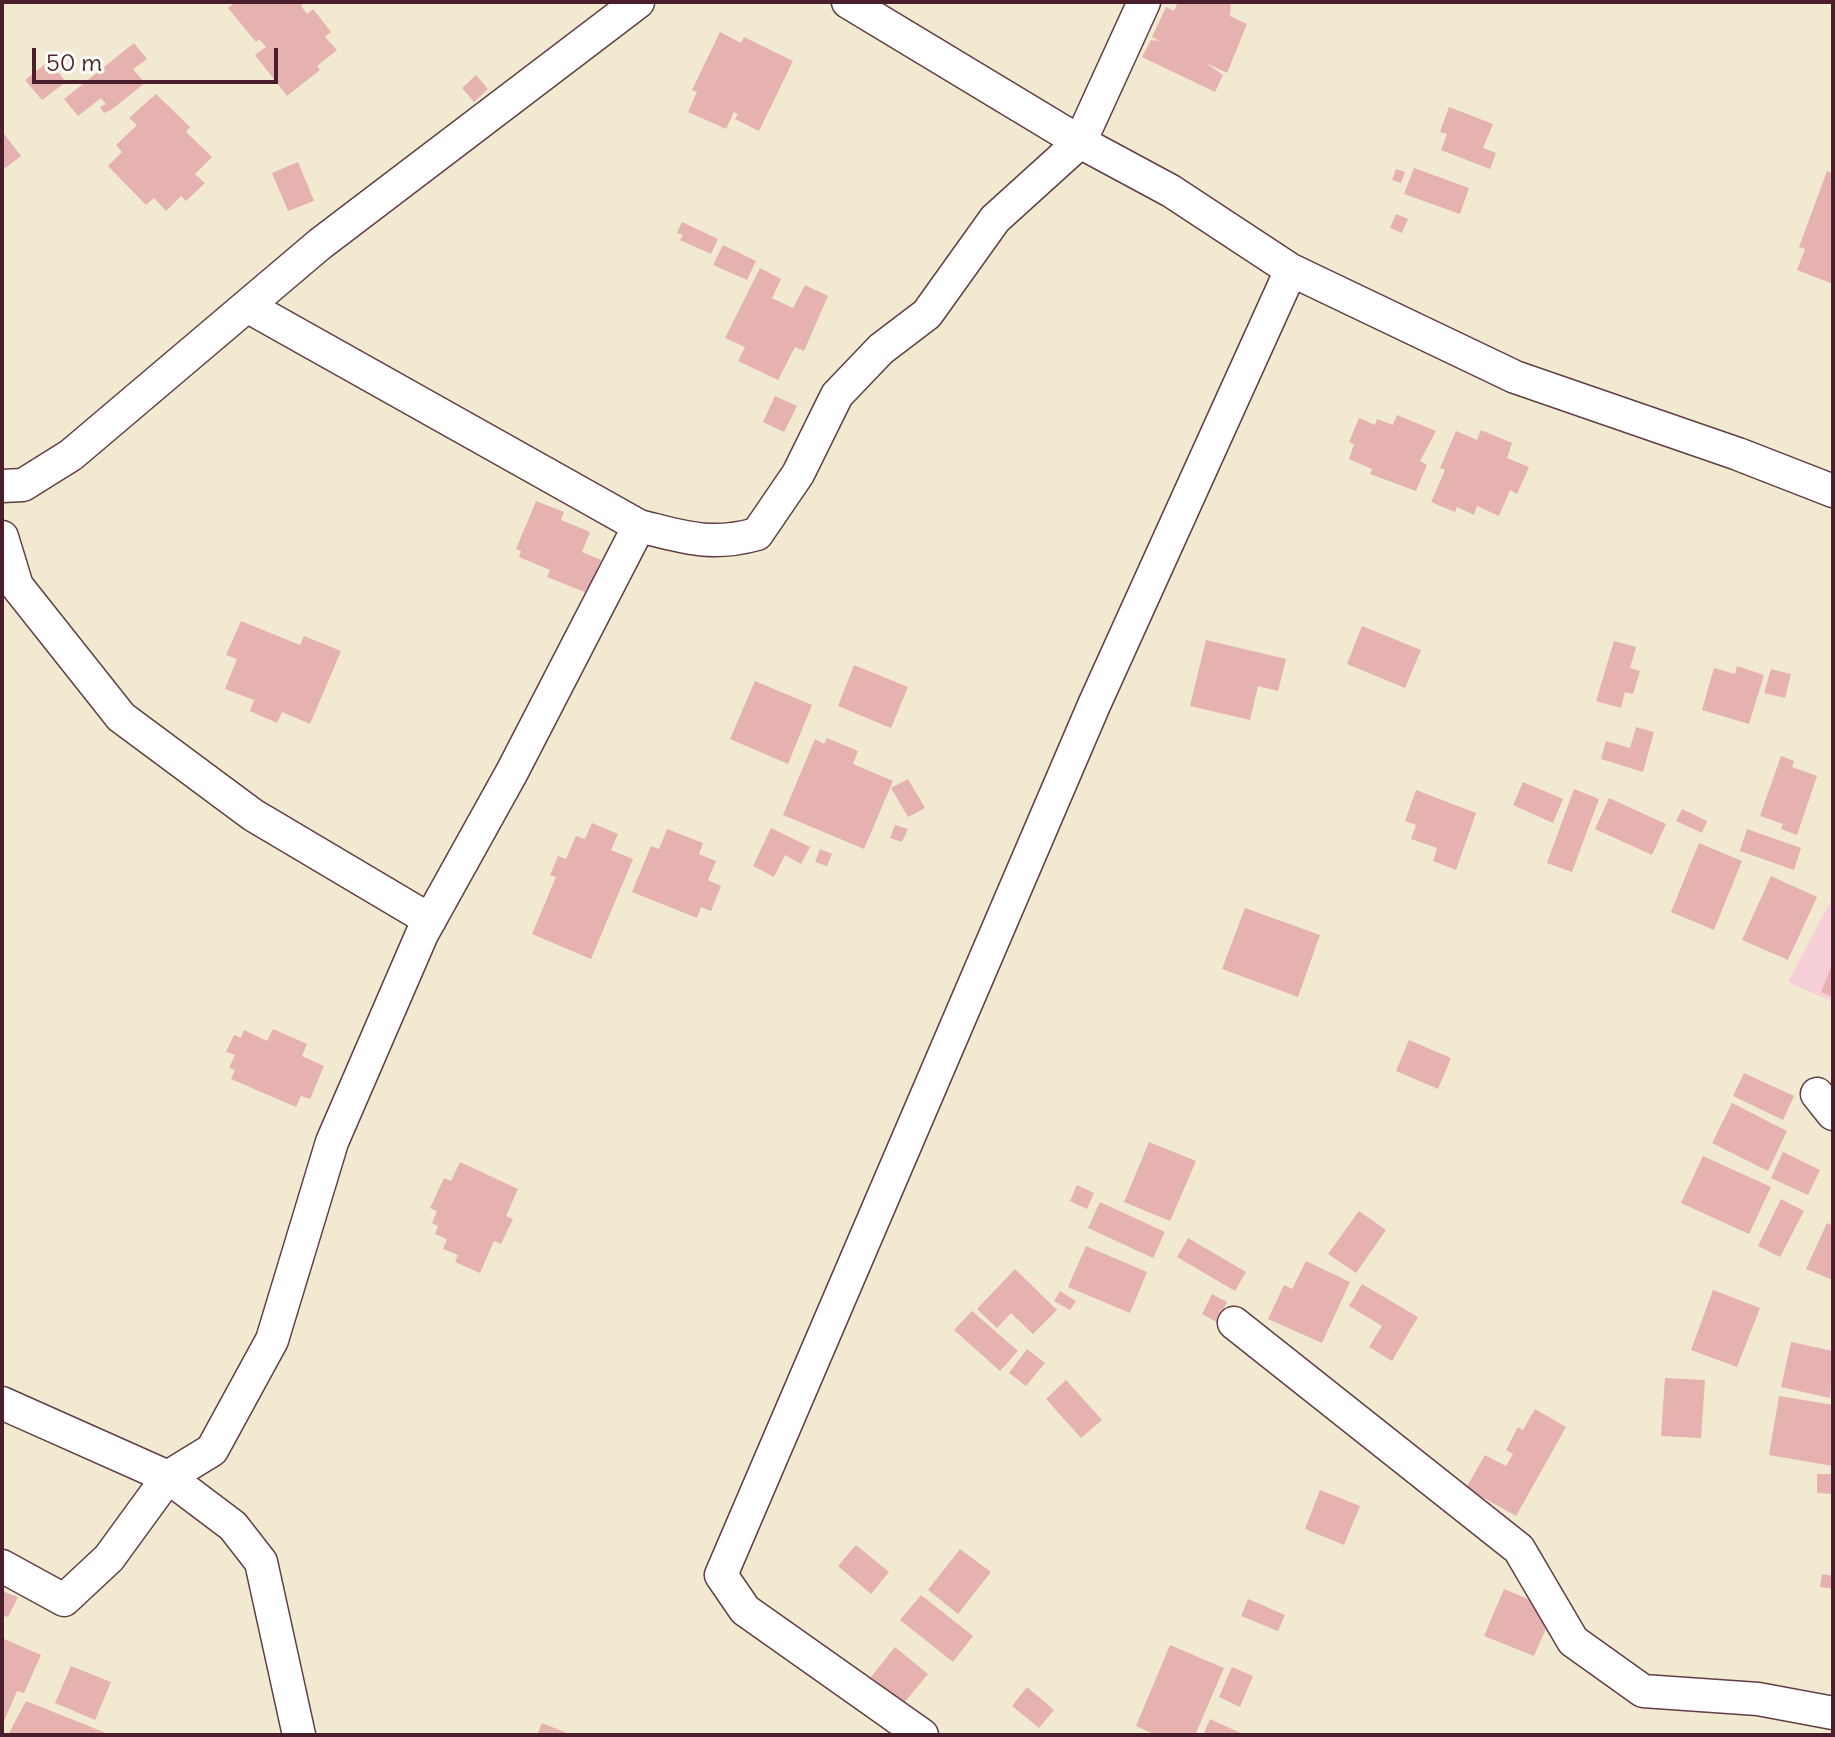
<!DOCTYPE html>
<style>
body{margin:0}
#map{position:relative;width:1835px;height:1737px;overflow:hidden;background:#f1ead1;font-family:Delius,sans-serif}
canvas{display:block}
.frame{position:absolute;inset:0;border:4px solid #4a1f2b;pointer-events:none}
.scale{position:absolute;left:32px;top:48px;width:246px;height:36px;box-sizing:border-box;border:4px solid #4a1f2b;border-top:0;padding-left:10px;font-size:24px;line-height:28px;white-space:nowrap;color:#4a1f2b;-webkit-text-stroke:6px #fdfcf7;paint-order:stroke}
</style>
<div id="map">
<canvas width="1835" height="1737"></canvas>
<div class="frame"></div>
<div class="scale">50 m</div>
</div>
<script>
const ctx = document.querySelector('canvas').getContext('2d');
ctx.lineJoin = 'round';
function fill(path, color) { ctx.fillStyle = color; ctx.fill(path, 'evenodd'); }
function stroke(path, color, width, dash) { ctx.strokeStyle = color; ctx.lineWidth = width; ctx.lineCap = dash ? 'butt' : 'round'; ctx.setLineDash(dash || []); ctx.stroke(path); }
const built = new Path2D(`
 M 1833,897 L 1833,1002 L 1788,982 Z`);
const building = new Path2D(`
 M 236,2 L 306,2 L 301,6 L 307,14 L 313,9 L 331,32 L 325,37 L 337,50 L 317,66 L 320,70 L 287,96 L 255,55 L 266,47 L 259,39 L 256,42 L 228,8 Z
 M 1178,2 L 1225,2 L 1231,5 L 1230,16 L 1247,24 L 1227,73 L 1206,63 L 1223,75 L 1215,92 L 1142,57 L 1151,40 L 1160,41 L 1152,37 L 1166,7 L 1174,11 Z
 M 720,32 L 741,43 L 744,37 L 793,61 L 759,131 L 735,119 L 738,114 L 734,112 L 726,129 L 688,112 L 697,92 L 692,90 Z
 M 134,43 L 147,59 L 133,69 L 145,83 L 111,110 L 104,113 L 100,107 L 106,104 L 101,98 L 78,116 L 64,99 Z
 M 49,61 L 66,82 L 42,100 L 25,80 Z
 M 476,75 L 488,89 L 474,102 L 462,88 Z
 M 156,94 L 190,127 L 186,132 L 212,157 L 195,174 L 205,183 L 186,201 L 181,196 L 166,211 L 154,198 L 146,205 L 108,166 L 122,152 L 116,145 L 137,125 L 129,118 Z
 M 1449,107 L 1493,124 L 1483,148 L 1496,153 L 1490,169 L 1441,150 L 1447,134 L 1440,132 Z
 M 2,131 L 21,156 L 4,169 L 2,166 Z
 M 298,162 L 314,201 L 288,211 L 272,173 Z
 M 1414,168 L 1469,188 L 1460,214 L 1404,194 Z
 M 1396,169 L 1405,172 L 1401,183 L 1392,180 Z
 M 1827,171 L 1833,173 L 1833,284 L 1797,270 L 1805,249 L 1799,247 Z
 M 1396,214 L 1408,219 L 1402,233 L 1390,228 Z
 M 682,222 L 718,239 L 711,254 L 680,240 L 683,235 L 677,233 Z
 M 723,245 L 756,261 L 747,280 L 713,265 Z
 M 760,268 L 781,279 L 772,298 L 793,308 L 805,285 L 828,296 L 804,351 L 795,347 L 778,380 L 738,361 L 745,347 L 725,338 Z
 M 775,396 L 797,406 L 784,432 L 763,422 Z
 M 1397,415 L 1436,431 L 1420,461 L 1427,465 L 1416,491 L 1370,474 L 1372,469 L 1349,459 L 1354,444 L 1349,442 L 1359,418 L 1375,425 L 1377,419 L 1393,425 Z
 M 1481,430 L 1512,443 L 1507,458 L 1529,467 L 1517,494 L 1510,490 L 1499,516 L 1477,506 L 1474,515 L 1457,507 L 1455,512 L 1431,502 L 1445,470 L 1440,468 L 1456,431 L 1477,440 Z
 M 536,501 L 564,512 L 561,520 L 590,532 L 582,552 L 601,560 L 587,593 L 547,577 L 550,570 L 519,557 L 521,551 L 516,549 Z
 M 241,621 L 300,645 L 304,636 L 341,651 L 310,724 L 282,712 L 277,723 L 250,711 L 254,700 L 225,689 L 237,659 L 226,655 Z
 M 1362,626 L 1421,650 L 1405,688 L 1347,664 Z
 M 1206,640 L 1286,659 L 1278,691 L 1258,686 L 1250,720 L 1190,706 Z
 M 1614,641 L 1636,647 L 1630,668 L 1640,671 L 1633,694 L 1625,692 L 1621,708 L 1596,701 Z
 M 854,665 L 908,687 L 891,728 L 838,706 Z
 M 1737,666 L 1764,675 L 1749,724 L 1702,710 L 1714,668 L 1735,674 Z
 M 1771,669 L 1791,674 L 1785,698 L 1764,693 Z
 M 755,681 L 812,705 L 788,764 L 730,739 Z
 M 1636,727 L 1654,732 L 1643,772 L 1601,759 L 1606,741 L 1630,748 Z
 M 827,738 L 858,751 L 853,764 L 893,781 L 864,849 L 783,815 L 815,739 L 824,744 Z
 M 1781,756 L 1794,761 L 1792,767 L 1817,776 L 1797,835 L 1781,829 L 1783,824 L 1760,816 Z
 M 908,779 L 925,808 L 908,817 L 891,788 Z
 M 1523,782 L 1563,799 L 1553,823 L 1513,805 Z
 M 1574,789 L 1599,799 L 1572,872 L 1547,863 Z
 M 1416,790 L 1476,813 L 1456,870 L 1433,861 L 1437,848 L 1411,839 L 1416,825 L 1405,821 Z
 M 1609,798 L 1666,824 L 1652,855 L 1595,829 Z
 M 1682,809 L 1707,821 L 1702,833 L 1676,821 Z
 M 592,823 L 618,834 L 611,850 L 633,859 L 591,959 L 532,934 L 556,877 L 550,875 L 558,856 L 566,859 L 576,836 L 585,839 Z
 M 895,825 L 908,829 L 902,842 L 890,838 Z
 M 771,828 L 810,847 L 801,864 L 785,855 L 774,877 L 753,866 Z
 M 667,829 L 703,843 L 699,854 L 716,861 L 708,880 L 721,886 L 711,911 L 701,907 L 697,918 L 632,892 L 651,846 L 659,849 Z
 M 1747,829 L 1801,848 L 1794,870 L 1740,851 Z
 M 1699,843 L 1742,861 L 1714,930 L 1671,912 Z
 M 820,849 L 832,854 L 827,866 L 815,862 Z
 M 1771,876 L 1817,897 L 1788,960 L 1742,940 Z
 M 1245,908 L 1320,935 L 1298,997 L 1222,969 Z
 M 1833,963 L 1833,997 L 1821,992 Z
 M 273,1029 L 307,1044 L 302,1056 L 324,1066 L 310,1099 L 301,1096 L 296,1107 L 231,1079 L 235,1070 L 229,1068 L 235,1055 L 226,1052 L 234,1035 L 241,1038 L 244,1030 L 267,1041 Z
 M 1409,1040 L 1451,1058 L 1438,1089 L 1396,1071 Z
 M 1744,1073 L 1794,1096 L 1783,1120 L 1733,1096 Z
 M 1732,1103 L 1787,1131 L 1768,1171 L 1712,1143 Z
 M 1149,1142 L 1196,1161 L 1170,1221 L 1124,1202 Z
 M 1783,1152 L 1820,1170 L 1808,1195 L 1771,1178 Z
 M 1703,1156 L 1771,1187 L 1749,1234 L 1681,1203 Z
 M 460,1162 L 518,1189 L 506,1216 L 513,1219 L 501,1244 L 494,1241 L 480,1273 L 455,1262 L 458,1255 L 443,1249 L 447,1239 L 435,1234 L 438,1226 L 432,1223 L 437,1211 L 430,1208 L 444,1178 L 451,1181 Z
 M 1077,1185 L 1094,1193 L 1087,1209 L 1070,1201 Z
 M 1781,1199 L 1804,1211 L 1780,1257 L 1758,1246 Z
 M 1100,1202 L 1165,1232 L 1153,1258 L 1088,1228 Z
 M 1359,1211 L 1386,1230 L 1356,1273 L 1328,1254 Z
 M 1827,1223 L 1833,1226 L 1833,1280 L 1806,1269 Z
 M 1188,1238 L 1246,1272 L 1235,1291 L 1177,1257 Z
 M 1086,1246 L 1147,1272 L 1130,1313 L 1068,1287 Z
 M 1306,1261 L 1350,1282 L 1322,1343 L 1268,1319 L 1284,1285 L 1292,1289 Z
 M 1015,1269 L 1057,1310 L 1033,1334 L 1011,1313 L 997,1328 L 977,1309 Z
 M 1362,1284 L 1418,1317 L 1392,1361 L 1369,1347 L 1382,1326 L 1349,1306 Z
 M 1713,1290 L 1760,1308 L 1737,1367 L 1691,1350 Z
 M 1060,1291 L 1076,1301 L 1070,1310 L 1054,1301 Z
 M 1212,1294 L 1227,1302 L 1217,1322 L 1202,1314 Z
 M 972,1311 L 1018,1351 L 1000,1371 L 954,1330 Z
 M 1791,1342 L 1833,1351 L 1830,1398 L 1781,1387 Z
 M 1027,1349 L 1045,1363 L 1026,1386 L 1009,1373 Z
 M 1665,1378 L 1705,1380 L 1701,1438 L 1661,1436 Z
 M 1066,1380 L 1102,1420 L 1081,1438 L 1046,1399 Z
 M 1779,1396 L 1833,1405 L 1833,1466 L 1769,1455 Z
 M 1535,1409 L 1566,1427 L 1516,1516 L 1466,1488 L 1485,1455 L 1506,1466 L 1513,1454 L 1506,1450 L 1518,1427 L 1523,1430 Z
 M 1817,1474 L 1833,1474 L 1833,1494 L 1817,1493 Z
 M 1320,1490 L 1360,1506 L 1344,1545 L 1305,1529 Z
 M 856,1545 L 889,1572 L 871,1594 L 838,1566 Z
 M 960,1549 L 991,1572 L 958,1614 L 928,1590 Z
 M 1822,1574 L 1833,1576 L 1833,1589 L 1820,1587 Z
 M 1504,1589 L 1554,1610 L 1534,1656 L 1484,1636 Z
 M 2,1591 L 18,1597 L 8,1617 L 2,1615 Z
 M 921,1595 L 973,1636 L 953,1662 L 900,1620 Z
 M 1248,1599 L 1285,1615 L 1278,1631 L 1241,1616 Z
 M 2,1638 L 41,1655 L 24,1693 L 17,1691 L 2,1726 Z
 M 1170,1645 L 1224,1668 L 1195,1735 L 1156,1735 L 1136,1726 Z
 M 895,1647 L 928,1674 L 904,1703 L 871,1677 Z
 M 71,1666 L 111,1682 L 95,1720 L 55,1703 Z
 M 1232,1667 L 1253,1676 L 1240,1707 L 1219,1697 Z
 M 1027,1687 L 1054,1710 L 1039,1728 L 1012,1706 Z
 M 26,1701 L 111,1735 L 8,1735 Z
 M 1210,1719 L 1245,1735 L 1203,1735 Z
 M 542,1723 L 572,1735 L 537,1735 Z`);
const street = new Path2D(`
 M 848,2 L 1080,142 L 1171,191 L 1291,270 L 1515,377 L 1738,454 L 1833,491
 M 247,306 L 639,526 C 684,537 710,547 757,534 L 798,474 L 837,395 L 881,349 L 927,314 L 995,219 L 1080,142 L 1144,2
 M 2,486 L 23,485 L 71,455 L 320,244 L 638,2
 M 2,537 L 17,586 L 121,717 L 253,815 L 430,920
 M 1817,1094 L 1833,1114
 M 1234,1323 L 1519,1549 L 1573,1641 L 1643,1691 L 1758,1699 L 1833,1713
 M 2,1403 L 168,1477 L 212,1450 L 272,1340 L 332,1142 L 422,934 L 512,772 L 639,526
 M 2,1566 L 64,1600 L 109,1558 L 168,1477 L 233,1526 L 261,1562 L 299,1735
 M 922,1735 L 745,1610 L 721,1575 L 1094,705 L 1291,270`);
fill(built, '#f6cfd8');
fill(building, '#e5b2b0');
stroke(street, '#633d44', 35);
stroke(street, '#fff', 32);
</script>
